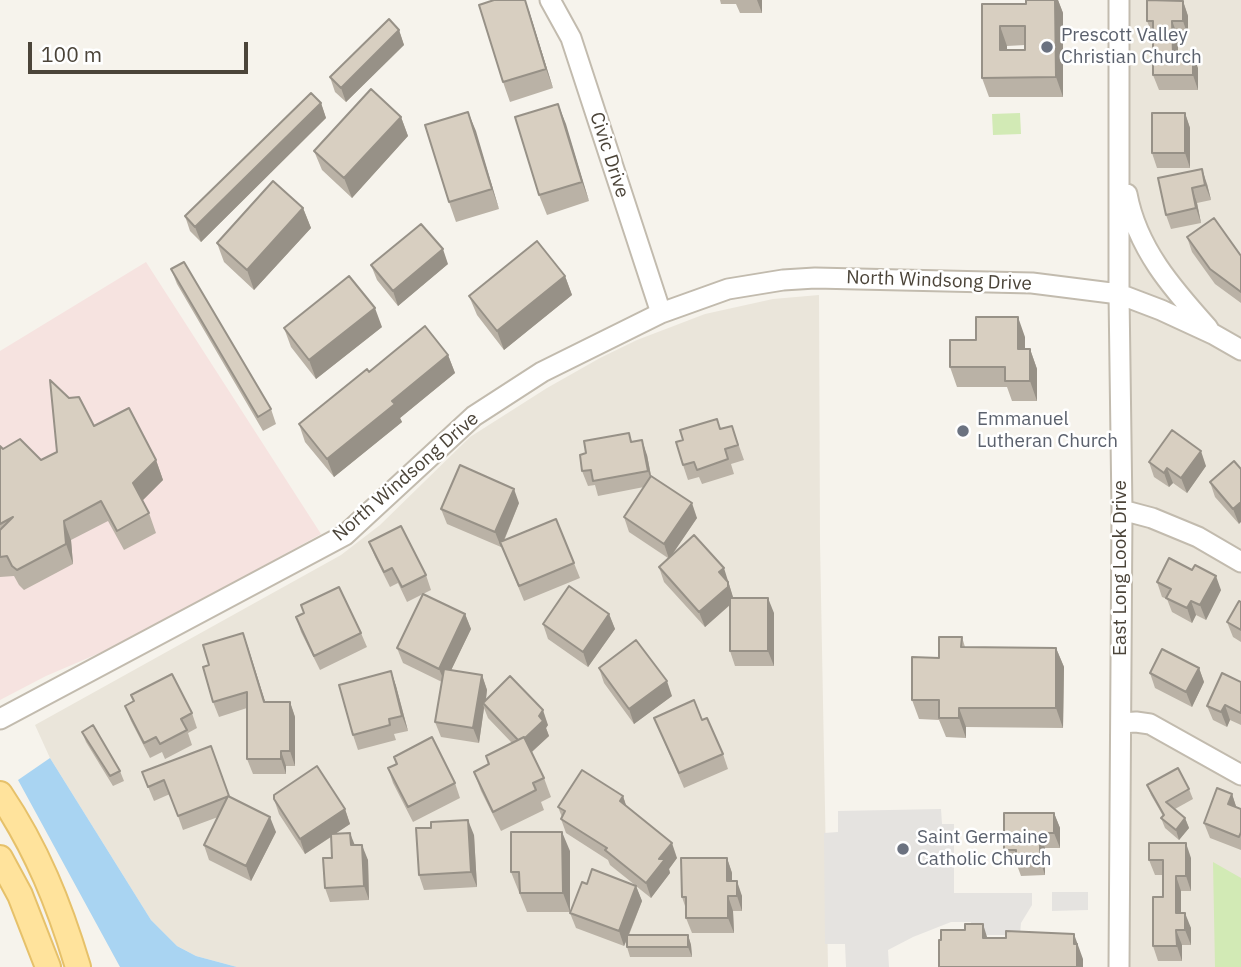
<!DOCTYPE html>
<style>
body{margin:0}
#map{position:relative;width:1241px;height:967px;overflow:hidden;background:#f6f3ec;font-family:"IBM Plex Sans",sans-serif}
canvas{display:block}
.scale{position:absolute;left:28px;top:42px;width:220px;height:32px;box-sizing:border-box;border:4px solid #4b4439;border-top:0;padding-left:9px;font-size:21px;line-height:24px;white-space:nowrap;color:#4b4439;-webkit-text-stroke:5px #fff;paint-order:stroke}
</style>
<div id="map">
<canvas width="1241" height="967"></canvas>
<div class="scale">100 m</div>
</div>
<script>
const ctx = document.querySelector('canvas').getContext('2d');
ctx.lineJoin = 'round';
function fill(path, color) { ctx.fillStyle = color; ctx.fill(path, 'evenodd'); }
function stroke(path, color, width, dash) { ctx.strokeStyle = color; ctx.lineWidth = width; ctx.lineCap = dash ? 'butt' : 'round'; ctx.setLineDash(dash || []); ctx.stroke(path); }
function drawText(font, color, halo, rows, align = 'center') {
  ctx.font = font + ' "IBM Plex Sans",sans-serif'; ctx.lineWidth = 5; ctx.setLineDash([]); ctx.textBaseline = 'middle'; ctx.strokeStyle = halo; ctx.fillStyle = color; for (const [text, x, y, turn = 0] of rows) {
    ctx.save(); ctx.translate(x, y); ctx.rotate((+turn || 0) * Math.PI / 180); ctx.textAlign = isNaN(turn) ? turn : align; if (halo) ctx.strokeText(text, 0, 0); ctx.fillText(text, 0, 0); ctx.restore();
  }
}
const residential = new Path2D(`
 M 1126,0 L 1241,0 L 1241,967 L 1124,967 Z
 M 819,295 L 820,543 L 828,967 L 237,967 L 196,956 L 177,946 L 151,920 L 50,758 L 35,725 L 341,555 L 380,525 L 470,437 L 547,388 L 600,358 L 637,340 L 705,314 L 773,299 Z`);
const medical = new Path2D(`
 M 146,262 L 321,534 L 130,640 L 46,676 L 0,700 L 0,351 Z`);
const green = new Path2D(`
 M 1020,113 L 1021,134 L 993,135 L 992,114 Z
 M 1213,862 L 1241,878 L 1241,967 L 1215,967 Z`);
const parking = new Path2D(`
 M 941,809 L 942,824 L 954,824 L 954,893 L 1032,893 L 1032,905 L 1021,923 L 1020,935 L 972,935 L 971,922 L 951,922 L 913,937 L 888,950 L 889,967 L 846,967 L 845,944 L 825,944 L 824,833 L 838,832 L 838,811 Z
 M 1052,892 L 1088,892 L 1088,910 L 1052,911 Z`);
const water = new Path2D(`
 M 50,758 L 151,920 L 177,946 L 196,956 L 237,967 L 120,967 L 18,780 Z`);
const minor = new Path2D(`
 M 550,0 L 571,38 L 661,313
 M 1119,0 L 1119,294 L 1122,510 L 1119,967
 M 1127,194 C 1137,248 1172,288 1208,328
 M 1122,510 L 1152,518 L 1198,537 L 1241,562
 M 0,719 L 345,535 L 474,416 L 542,372 L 661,313 L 728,289 L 783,280 L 815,278 L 1032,283 L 1119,294 L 1161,310 L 1213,334 L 1241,350
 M 1121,723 L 1136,722 L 1150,724 L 1241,775`);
const major = new Path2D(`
 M 0,794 C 37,849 59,904 78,967
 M 0,858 L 20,895 L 48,967`);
const wall = new Path2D(`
 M 720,0 L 762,0 L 762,13 L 740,13 L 736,4 L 721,4 Z
 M 1026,0 L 1058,0 L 1063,13 L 1063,97 L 989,97 L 982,78 L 982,4 L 1026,4 ZM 1025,45 L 1025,50 L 1007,50 L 1007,46 Z
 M 1181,0 L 1183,1 L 1188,16 L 1188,36 L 1178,36 L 1178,54 L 1198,68 L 1198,90 L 1159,90 L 1153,75 L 1153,36 L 1147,21 Z
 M 529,11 L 553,88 L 510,102 L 503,82 Z
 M 399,30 L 404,45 L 346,102 L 335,92 L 330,77 Z
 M 321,103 L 326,118 L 201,242 L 190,231 L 185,216 Z
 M 558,104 L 589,201 L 547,215 L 539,195 Z
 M 468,112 L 499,209 L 456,222 L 449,202 Z
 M 1185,113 L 1190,128 L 1190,168 L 1157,168 L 1152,153 Z
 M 401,117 L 408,136 L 352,198 L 322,170 L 314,151 Z
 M 1158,178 L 1207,184 L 1211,200 L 1197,203 L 1201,223 L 1171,229 L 1166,215 Z
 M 303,208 L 311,228 L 254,290 L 224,262 L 217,243 Z
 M 1187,237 L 1241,256 L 1241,303 L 1215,284 L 1192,252 Z
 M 448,264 L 398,306 L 377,280 L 371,265 Z
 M 171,269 L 271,409 L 276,424 L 263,431 L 177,284 Z
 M 565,276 L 572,295 L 504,350 L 477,315 L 469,296 Z
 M 382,327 L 316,379 L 291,347 L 284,328 Z
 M 1025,337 L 1025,349 L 1030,349 L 1037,369 L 1037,401 L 1012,401 L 1007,387 L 957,387 L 950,367 L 976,340 Z
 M 448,355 L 455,373 L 400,418 L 402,422 L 334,477 L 305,442 L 299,424 L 369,372 Z
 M 69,398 L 94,426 L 156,460 L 163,480 L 142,501 L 149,513 L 156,533 L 124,550 L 108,521 L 71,540 L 73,564 L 24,590 L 19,585 L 14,576 L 0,577 L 0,446 L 3,449 L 41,460 L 57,452 Z
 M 732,426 L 744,460 L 731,464 L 734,474 L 702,484 L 699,477 L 688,480 L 683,465 L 721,429 Z
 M 629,433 L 632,442 L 647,455 L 651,476 L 697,518 L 672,555 L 729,583 L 729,584 L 733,598 L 774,613 L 774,666 L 735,666 L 730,651 L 730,605 L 705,627 L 664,582 L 659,567 L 668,558 L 629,532 L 624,517 L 644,487 L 598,496 L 595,485 L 588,486 L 582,471 L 586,453 Z
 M 1234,461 L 1239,524 L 1215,497 L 1210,482 Z
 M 1149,462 L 1206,466 L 1187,493 L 1173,483 L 1169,487 L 1154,477 Z
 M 519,503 L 504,541 L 574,563 L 580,578 L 524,601 L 501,545 L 501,547 L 447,524 L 441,509 Z
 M 369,542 L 426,575 L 431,590 L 423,594 L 465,614 L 471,629 L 451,670 L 482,675 L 487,690 L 486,700 L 548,725 L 546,728 L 549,736 L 532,752 L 544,778 L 551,797 L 541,802 L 544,810 L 501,831 L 481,791 L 474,772 L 488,764 L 486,756 L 512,743 L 488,718 L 484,708 L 479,743 L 441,737 L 435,722 L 442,682 L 403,663 L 397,648 L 423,594 L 407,602 L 398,583 L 390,587 L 375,557 Z
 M 1157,582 L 1221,590 L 1206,620 L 1196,615 L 1192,623 L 1172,612 L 1167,599 L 1162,597 Z
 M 1241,602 L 1241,642 L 1233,637 L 1227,622 Z
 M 301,605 L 361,633 L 367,647 L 320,670 L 301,632 L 296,617 L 304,613 Z
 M 609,614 L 615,629 L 588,667 L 548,639 L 543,624 Z
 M 243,633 L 265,702 L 290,702 L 295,717 L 295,766 L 286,766 L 286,774 L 253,774 L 247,759 L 247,708 L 219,717 L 213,702 L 209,665 Z
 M 962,637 L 965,647 L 1056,648 L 1064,667 L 1063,728 L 966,727 L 966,738 L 946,737 L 939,720 L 919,719 L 912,700 L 939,658 Z
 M 599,668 L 672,696 L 634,724 L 604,683 Z
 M 1199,668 L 1204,682 L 1192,707 L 1155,688 L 1150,673 Z
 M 391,671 L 396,686 L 408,731 L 394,734 L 396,740 L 358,750 L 353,735 Z
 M 1241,682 L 1241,725 L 1230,720 L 1227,727 L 1213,720 L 1207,706 Z
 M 131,695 L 192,713 L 197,728 L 188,733 L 192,745 L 165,759 L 162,752 L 150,758 L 131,721 L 125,706 L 134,701 Z
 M 654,718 L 702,720 L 723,754 L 728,769 L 684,788 Z
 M 82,732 L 120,771 L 124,781 L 113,786 L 86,742 Z
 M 394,757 L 455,783 L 460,798 L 413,822 L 393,783 L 388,768 L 396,764 Z
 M 142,772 L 230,797 L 276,832 L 251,881 L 209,860 L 204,845 L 218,817 L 183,830 L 170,794 L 154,801 Z
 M 1147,785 L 1189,789 L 1193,799 L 1175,809 L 1185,818 L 1189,828 L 1179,840 L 1165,828 L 1161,818 L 1163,816 L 1151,795 Z
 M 1232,794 L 1236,807 L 1241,809 L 1241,850 L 1210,838 L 1204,823 Z
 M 623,796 L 626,806 L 677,858 L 669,869 L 670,873 L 651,898 L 636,886 L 642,901 L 629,935 L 688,935 L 691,945 L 692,957 L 630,957 L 627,947 L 627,940 L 624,946 L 576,928 L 570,913 L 587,884 L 635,885 L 610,865 L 608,860 L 566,833 L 561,819 L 562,817 L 558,807 Z
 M 274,799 L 345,809 L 350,824 L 336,833 L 355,845 L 368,860 L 369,900 L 330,902 L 325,888 L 332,858 L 331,837 L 305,854 L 279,814 Z
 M 1054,813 L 1060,828 L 1060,848 L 1045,848 L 1045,875 L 1021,876 L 1017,865 L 1009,865 L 1004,850 Z
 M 474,835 L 477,887 L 424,890 L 419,875 Z
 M 570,851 L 570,912 L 527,912 L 511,872 Z
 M 727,858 L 732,873 L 732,881 L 742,896 L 742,911 L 733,911 L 734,933 L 692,933 L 686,918 L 686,909 L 682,897 Z
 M 1191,858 L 1191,891 L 1181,891 L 1181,913 L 1191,928 L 1191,945 L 1182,945 L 1182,961 L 1158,961 L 1153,946 L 1163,897 L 1163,875 L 1155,875 L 1149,860 Z`);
const shadedWall = new Path2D(`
 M 525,0 L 529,11 L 553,88 L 546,69 Z
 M 757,0 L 762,0 L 762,13 Z
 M 1055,0 L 1058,0 L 1063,13 L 1063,97 L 1056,77 Z
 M 1183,1 L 1188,16 L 1188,36 L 1183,21 Z
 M 1172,21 L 1178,36 L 1178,69 L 1173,54 Z
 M 1000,26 L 1007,46 L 1007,69 L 1000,50 Z
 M 399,30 L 404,45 L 346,102 L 341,88 Z
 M 1193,54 L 1198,68 L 1198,90 L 1193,75 Z
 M 321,103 L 326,118 L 201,242 L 195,227 Z
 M 558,104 L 566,124 L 589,201 L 582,182 Z
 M 468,112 L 476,131 L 499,209 L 492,189 Z
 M 1185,113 L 1190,128 L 1190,168 L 1185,153 Z
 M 401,117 L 408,136 L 352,198 L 344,178 Z
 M 1202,169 L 1207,184 L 1211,200 L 1205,185 Z
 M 1192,188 L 1197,203 L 1201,223 L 1196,208 Z
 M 303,208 L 311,228 L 254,290 L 247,270 Z
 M 443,249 L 448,264 L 398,306 L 393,291 Z
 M 565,276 L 572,295 L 504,350 L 497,331 Z
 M 375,308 L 382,327 L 316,379 L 309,360 Z
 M 1018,317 L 1025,337 L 1025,369 L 1018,349 Z
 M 1030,349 L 1037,369 L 1037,401 L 1030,381 Z
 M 448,355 L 455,373 L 400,418 L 402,422 L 334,477 L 327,459 L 392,401 Z
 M 642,440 L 647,455 L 653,486 L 648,471 Z
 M 1201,451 L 1206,466 L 1187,493 L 1181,478 Z
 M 156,460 L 163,480 L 140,503 L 133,483 Z
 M 1167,468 L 1173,483 L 1169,487 L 1164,473 Z
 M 514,489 L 519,503 L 501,547 L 495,532 Z
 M 1241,502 L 1241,522 L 1239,524 L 1233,509 Z
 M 692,503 L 697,518 L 669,559 L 664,544 Z
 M 64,521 L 71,540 L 73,564 L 66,544 Z
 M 724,568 L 733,597 L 733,602 L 705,627 L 699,612 L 719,572 Z
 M 1216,576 L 1221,590 L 1206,620 L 1200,605 Z
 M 768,598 L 774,613 L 774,666 L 768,651 Z
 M 1191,601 L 1196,615 L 1192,623 L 1187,608 Z
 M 465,614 L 471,629 L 445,683 L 439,669 Z
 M 609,614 L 615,629 L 588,667 L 583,652 Z
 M 243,633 L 248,647 L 270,717 L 264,702 Z
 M 1056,648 L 1064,667 L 1063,728 L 1056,708 Z
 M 1199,668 L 1204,682 L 1192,707 L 1186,692 Z
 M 391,671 L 396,686 L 408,731 L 402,716 Z
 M 482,675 L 487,690 L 485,705 L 483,703 L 484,708 L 479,743 L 473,728 Z
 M 667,681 L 672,696 L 634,724 L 629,709 Z
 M 290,702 L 295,717 L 295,766 L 290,751 Z
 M 1225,705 L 1230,720 L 1227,727 L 1221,712 Z
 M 959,708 L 966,727 L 966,738 L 959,718 Z
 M 543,710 L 548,725 L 546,728 L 549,736 L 526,757 L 521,743 Z
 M 281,751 L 286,766 L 286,774 L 281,759 Z
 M 1232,794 L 1237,809 L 1228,804 Z
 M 623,796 L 628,811 L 620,801 Z
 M 345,809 L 350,824 L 305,854 L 300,839 Z
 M 1054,813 L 1060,828 L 1060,848 L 1054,833 Z
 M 270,817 L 276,832 L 251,881 L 246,866 Z
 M 1185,818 L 1189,828 L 1179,840 L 1176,830 Z
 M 468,820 L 474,835 L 477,887 L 471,872 Z
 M 562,832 L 570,851 L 570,912 L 563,893 Z
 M 350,833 L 356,848 L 351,845 Z
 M 1040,833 L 1045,848 L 1045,875 L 1040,860 Z
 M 672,843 L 677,858 L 669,869 L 670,873 L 651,898 L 646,883 L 659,859 Z
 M 1186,843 L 1191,858 L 1191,891 L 1186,876 Z
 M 362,845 L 368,860 L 369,900 L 364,886 Z
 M 727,858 L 732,873 L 732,896 L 727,881 Z
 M 1176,876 L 1181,891 L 1181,928 L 1176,913 Z
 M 737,881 L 742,896 L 742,911 L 737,896 Z
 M 636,886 L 642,901 L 624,946 L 619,931 Z
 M 728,896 L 733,911 L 734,933 L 728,918 Z
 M 1185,913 L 1191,928 L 1191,945 L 1185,930 Z
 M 983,924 L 988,940 L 983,938 Z
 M 1176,930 L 1182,945 L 1182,961 L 1177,946 Z
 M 1074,934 L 1083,959 L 1083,967 L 1077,967 L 1074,944 Z
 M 688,935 L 691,945 L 692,957 L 688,947 Z`);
const building = new Path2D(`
 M 494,0 L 525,0 L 546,69 L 503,82 L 479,5 Z
 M 1026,0 L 1055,0 L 1056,77 L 982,78 L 982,4 L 1026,4 ZM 1000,26 L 1025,26 L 1025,50 L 1000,50 Z
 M 1147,0 L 1183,1 L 1183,21 L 1172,21 L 1173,54 L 1193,54 L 1193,75 L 1153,75 L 1153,21 L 1147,21 Z
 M 389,19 L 399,30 L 341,88 L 330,77 Z
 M 371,89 L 401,117 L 344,178 L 314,151 Z
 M 311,93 L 321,103 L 195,227 L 185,216 Z
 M 558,104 L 582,182 L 539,195 L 515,117 Z
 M 468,112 L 492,189 L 449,202 L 425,125 Z
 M 1152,113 L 1185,113 L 1185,153 L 1152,153 Z
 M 1202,169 L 1205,185 L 1192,188 L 1196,208 L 1166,215 L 1158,178 Z
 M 273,181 L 303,208 L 247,270 L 217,243 Z
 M 1214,218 L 1241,256 L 1241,292 L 1210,269 L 1187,237 Z
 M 421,224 L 443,249 L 393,291 L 371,265 Z
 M 537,241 L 565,276 L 497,331 L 469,296 Z
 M 184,262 L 271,409 L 258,417 L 171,269 Z
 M 349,276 L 375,308 L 309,360 L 284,328 Z
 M 976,317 L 1018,317 L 1018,349 L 1030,349 L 1030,381 L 1005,381 L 1005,367 L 950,367 L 950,340 L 976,340 Z
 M 425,326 L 448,355 L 392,401 L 395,404 L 327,459 L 299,424 L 367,369 L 369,372 Z
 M 50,380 L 69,398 L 79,397 L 94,426 L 129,408 L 156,460 L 133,483 L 149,513 L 117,531 L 101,501 L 64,521 L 66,544 L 17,570 L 12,566 L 7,556 L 0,557 L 0,530 L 13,517 L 0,524 L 0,446 L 3,449 L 20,439 L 41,460 L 57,452 Z
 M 717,419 L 720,429 L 732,426 L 738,445 L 725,449 L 728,459 L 697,470 L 694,462 L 683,465 L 676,442 L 683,440 L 680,430 Z
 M 1172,430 L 1201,451 L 1181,478 L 1167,468 L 1164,473 L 1149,462 Z
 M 629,433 L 631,442 L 642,440 L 648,471 L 593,481 L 591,470 L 582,471 L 580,455 L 586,453 L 584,441 Z
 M 1234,461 L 1241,469 L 1241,502 L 1233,509 L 1210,482 Z
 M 460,465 L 514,489 L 495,532 L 441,509 Z
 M 651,476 L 692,503 L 664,544 L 624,517 Z
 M 556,519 L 574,563 L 519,586 L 500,542 Z
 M 401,526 L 426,575 L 402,587 L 392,568 L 384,572 L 369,542 Z
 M 694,535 L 724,568 L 719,572 L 728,582 L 728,587 L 699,612 L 659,567 Z
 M 1169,558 L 1192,570 L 1195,565 L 1216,576 L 1200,605 L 1191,601 L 1187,608 L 1166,598 L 1171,589 L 1157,582 Z
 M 569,586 L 609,614 L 583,652 L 543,624 Z
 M 339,587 L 361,633 L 314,656 L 296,617 L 304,613 L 301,605 Z
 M 423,594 L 465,614 L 439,669 L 397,648 Z
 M 730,598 L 768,598 L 768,651 L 730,651 Z
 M 1239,601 L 1241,602 L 1241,630 L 1227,622 Z
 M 243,633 L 264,702 L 290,702 L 290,751 L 281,751 L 281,759 L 247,759 L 247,692 L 213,702 L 203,667 L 209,665 L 203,645 Z
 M 939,637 L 962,637 L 961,647 L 1056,648 L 1056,708 L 959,708 L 959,718 L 939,718 L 939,700 L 912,700 L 912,657 L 939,658 Z
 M 636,640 L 667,681 L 629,709 L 599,668 Z
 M 1162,649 L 1199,668 L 1186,692 L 1150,673 Z
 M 444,669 L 482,675 L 473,728 L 435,722 Z
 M 391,671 L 402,716 L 389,719 L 390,725 L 353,735 L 339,685 Z
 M 1222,673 L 1241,682 L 1241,713 L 1225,705 L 1221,712 L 1207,706 Z
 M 172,674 L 192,713 L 181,719 L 187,730 L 160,744 L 156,737 L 144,743 L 125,706 L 134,701 L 131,695 Z
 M 510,676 L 543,710 L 539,716 L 543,721 L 525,738 L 524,737 L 518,740 L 483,703 Z
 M 694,700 L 702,720 L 707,718 L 723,754 L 679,773 L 654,718 Z
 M 93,725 L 120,771 L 110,776 L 82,732 Z
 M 432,737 L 455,783 L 408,807 L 388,768 L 397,764 L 394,757 Z
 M 524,737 L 544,778 L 533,783 L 536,790 L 493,812 L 474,772 L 489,764 L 486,756 Z
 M 211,746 L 229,796 L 178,816 L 164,780 L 148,787 L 142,772 Z
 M 317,766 L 345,809 L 300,839 L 274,799 L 274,795 Z
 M 1178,768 L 1189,789 L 1166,802 L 1185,818 L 1176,830 L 1161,818 L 1164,815 L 1147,785 Z
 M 582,770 L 623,796 L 620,801 L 672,843 L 659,859 L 665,859 L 646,883 L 605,850 L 607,848 L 561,819 L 565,811 L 558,807 Z
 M 1217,788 L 1232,794 L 1228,804 L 1241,809 L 1241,832 L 1239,837 L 1204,823 Z
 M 228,796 L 270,817 L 246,866 L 204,845 Z
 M 1004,813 L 1054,813 L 1054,833 L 1040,833 L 1040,860 L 1016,861 L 1016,850 L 1004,850 Z
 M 468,820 L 471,872 L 419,875 L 416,828 L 431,828 L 431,822 Z
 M 511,832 L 562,832 L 563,893 L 520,893 L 519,872 L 511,872 Z
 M 350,833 L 351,845 L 362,845 L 364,886 L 325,888 L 323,858 L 332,858 L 331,834 Z
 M 1149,843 L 1186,843 L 1186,876 L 1176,876 L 1176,913 L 1185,913 L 1185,930 L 1176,930 L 1177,946 L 1153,946 L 1153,897 L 1163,897 L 1163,860 L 1149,860 Z
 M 681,858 L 727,858 L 727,881 L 737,881 L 737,896 L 728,896 L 728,918 L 686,918 L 686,897 L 682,897 Z
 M 592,869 L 636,886 L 619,931 L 570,913 L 582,882 L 587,884 Z
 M 965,924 L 983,924 L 983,938 L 1006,938 L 1006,931 L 1074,934 L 1074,944 L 1077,944 L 1077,967 L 939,967 L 939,940 L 941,940 L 941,930 L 965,930 Z
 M 627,935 L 688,935 L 688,947 L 627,947 Z`);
const markers = [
 [1047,47,7,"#6b7280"],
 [963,431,7,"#6b7280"],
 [903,849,7,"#6b7280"]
];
const worshipNames = [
 ["Prescott Valley",1061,36],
 ["Christian Church",1061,58],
 ["Emmanuel",977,420],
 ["Lutheran Church",977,442],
 ["Saint Germaine",917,838],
 ["Catholic Church",917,860]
];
const streetNames = [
 ["Civic Drive",609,155,72],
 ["North Windsong Drive",939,281,2],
 ["North Windsong Drive",406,477,-41],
 ["East Long Look Drive",1121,568,-90]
];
fill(residential, '#eae5da');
fill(medical, '#f6e3e0');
fill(green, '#d2eab5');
fill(parking, '#e5e3e0');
fill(water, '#a9d4f2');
stroke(minor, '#c2bbae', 23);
stroke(major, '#e6c16a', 28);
stroke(minor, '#fff', 19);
stroke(major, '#ffe39c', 24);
fill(wall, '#bab2a6');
fill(shadedWall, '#979187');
fill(building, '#d8cfc1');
stroke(building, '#979187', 2);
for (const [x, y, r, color] of markers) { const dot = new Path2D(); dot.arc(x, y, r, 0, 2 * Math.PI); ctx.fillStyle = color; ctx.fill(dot); stroke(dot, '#fff', 2.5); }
drawText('19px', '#5b616d', '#fff', worshipNames, 'left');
drawText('19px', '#4b4439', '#fff', streetNames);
</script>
